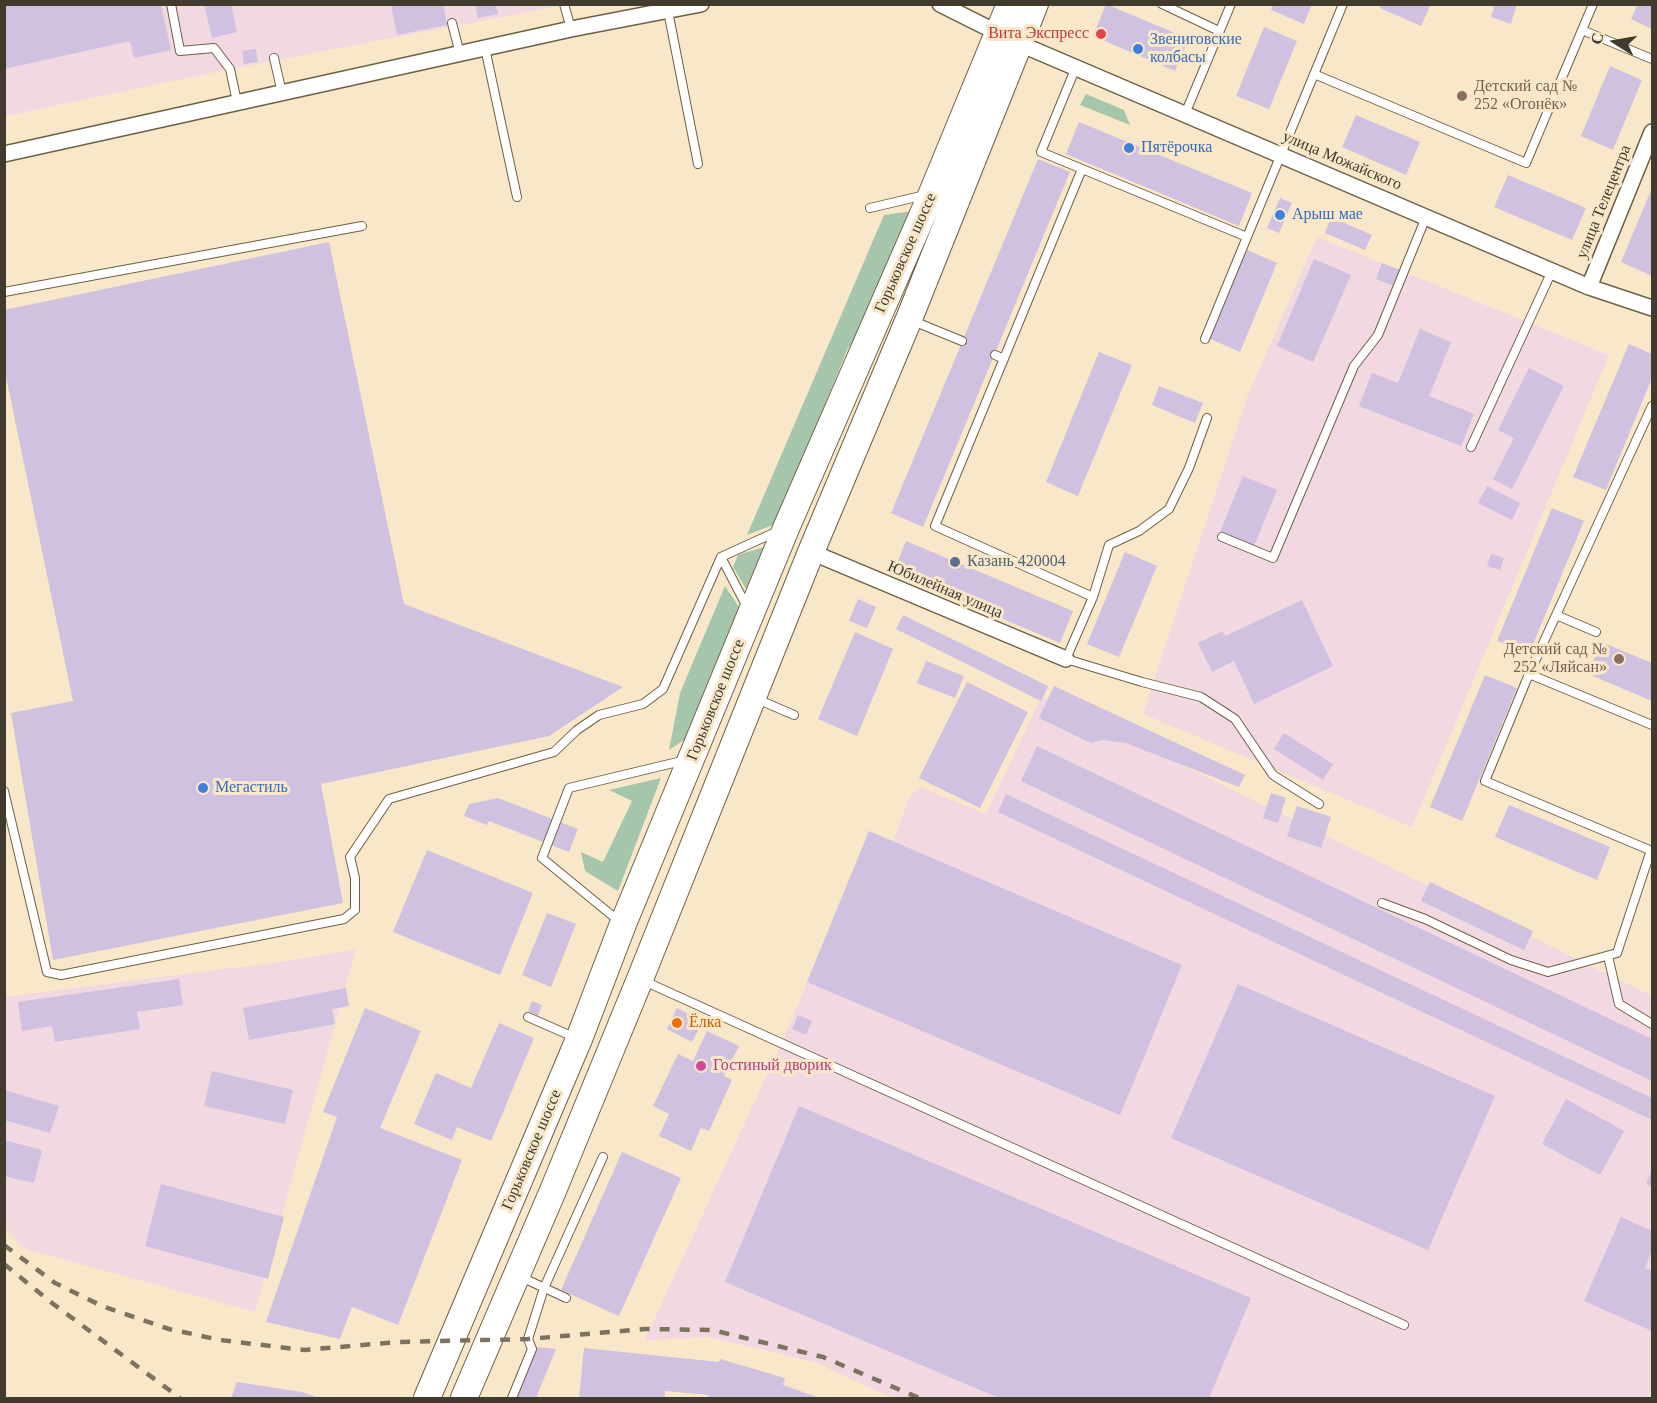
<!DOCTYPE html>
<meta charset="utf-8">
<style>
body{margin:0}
#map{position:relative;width:1657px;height:1403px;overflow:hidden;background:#f8e8c9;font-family:"Times New Roman",serif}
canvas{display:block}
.frame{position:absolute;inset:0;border:6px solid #413b2e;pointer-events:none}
.north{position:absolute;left:1585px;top:12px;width:60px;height:60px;-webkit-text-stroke:4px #f8e8c9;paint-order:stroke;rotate:281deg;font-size:16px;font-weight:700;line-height:24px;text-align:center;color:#413b2e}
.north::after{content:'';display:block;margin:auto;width:21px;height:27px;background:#413b2e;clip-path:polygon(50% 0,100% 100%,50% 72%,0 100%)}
</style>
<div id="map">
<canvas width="1657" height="1403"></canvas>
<div class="frame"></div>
<div class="north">С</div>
</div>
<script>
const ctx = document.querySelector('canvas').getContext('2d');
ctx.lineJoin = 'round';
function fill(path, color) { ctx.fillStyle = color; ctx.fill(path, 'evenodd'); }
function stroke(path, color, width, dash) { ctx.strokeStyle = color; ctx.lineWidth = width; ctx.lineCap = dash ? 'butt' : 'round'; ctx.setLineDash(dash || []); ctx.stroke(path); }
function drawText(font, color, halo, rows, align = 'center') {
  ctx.font = font + ' "Times New Roman",serif'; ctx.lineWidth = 6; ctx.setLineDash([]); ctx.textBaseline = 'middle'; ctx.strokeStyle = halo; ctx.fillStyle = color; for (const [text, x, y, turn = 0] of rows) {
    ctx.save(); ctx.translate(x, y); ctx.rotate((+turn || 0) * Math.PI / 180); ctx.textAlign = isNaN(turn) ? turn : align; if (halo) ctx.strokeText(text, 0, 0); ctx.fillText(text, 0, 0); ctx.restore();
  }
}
const industrial = new Path2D(`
 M 5,5 L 564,5 L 230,69 L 5,116 Z
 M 1317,237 L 1609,355 L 1412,827 L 1143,714 L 1246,400 Z
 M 1042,696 L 1652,996 L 1652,1398 L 893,1398 L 814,1362 L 709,1337 L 645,1340 L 788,1029 L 869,831 L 893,841 L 910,797 L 919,787 L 986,814 Z
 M 356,949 L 255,1312 L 26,1249 L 5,1228 L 4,997 L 287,961 Z`);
const green = new Path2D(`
 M 1086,94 L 1124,110 L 1130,125 L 1080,105 Z
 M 913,211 L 860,336 L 848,348 L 776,524 L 747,535 L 884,215 Z
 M 764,547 L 746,589 L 733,567 L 738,555 Z
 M 725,586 L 739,607 L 687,738 L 669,750 L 680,693 Z
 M 661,778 L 618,891 L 585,871 L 581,852 L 603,862 L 632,801 L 609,790 Z`);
const building = new Path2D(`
 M 4,4 L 161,4 L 171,50 L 134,58 L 130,41 L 4,69 Z
 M 204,4 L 231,4 L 237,32 L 212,38 Z
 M 391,4 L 443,4 L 447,25 L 397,35 Z
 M 1106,4 L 1189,39 L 1175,71 L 1093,36 Z
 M 1274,4 L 1312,4 L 1304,24 L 1271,10 Z
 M 1381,4 L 1431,4 L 1421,26 L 1380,8 Z
 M 1495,4 L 1517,4 L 1511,24 L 1491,17 Z
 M 1638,4 L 1652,4 L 1652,29 L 1631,19 Z
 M 475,5 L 496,5 L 498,14 L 478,18 Z
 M 1264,27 L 1297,41 L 1269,109 L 1236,96 Z
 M 256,49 L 258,62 L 244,64 L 242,51 Z
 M 1610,66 L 1642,80 L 1613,150 L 1581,136 Z
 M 1356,115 L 1420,142 L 1406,175 L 1342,147 Z
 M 1079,122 L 1252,193 L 1239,226 L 1066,154 Z
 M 1038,159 L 1070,172 L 923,527 L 891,513 Z
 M 1508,175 L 1586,208 L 1572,240 L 1494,207 Z
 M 1652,188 L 1652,276 L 1621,262 Z
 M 1280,198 L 1292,203 L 1279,233 L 1267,228 Z
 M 1331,217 L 1372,235 L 1365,250 L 1325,233 Z
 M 329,242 L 404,604 L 623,687 L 549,736 L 321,784 L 343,903 L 53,960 L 11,713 L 73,701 L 4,367 L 4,310 Z
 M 1245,249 L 1277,263 L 1240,352 L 1208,338 Z
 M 1314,259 L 1351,275 L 1313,362 L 1277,346 Z
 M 1382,263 L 1400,270 L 1394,286 L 1376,279 Z
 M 1420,329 L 1451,342 L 1429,396 L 1474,414 L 1461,446 L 1359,406 L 1372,373 L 1398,383 Z
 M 1629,344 L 1652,354 L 1652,378 L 1606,490 L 1573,477 Z
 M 1099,352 L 1132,365 L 1078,496 L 1046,482 Z
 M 1529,368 L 1564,386 L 1512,489 L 1493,479 L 1514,438 L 1498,430 Z
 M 1159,386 L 1203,403 L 1195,423 L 1152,405 Z
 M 1243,476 L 1277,490 L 1254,546 L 1220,532 Z
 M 1487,486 L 1520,503 L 1512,520 L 1478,503 Z
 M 1552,508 L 1584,521 L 1529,654 L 1497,641 Z
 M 906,541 L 1073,611 L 1060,643 L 893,573 Z
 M 1125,552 L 1157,566 L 1119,657 L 1087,644 Z
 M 1491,554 L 1504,558 L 1500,570 L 1487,566 Z
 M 858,599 L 876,607 L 867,628 L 849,621 Z
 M 1302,600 L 1333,666 L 1254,704 L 1234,661 L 1212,672 L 1198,643 L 1223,631 L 1225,636 Z
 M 903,615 L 1048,686 L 1041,701 L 896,629 Z
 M 855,632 L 893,649 L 857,736 L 818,719 Z
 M 1601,642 L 1652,663 L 1652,701 L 1588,674 Z
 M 926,661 L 964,676 L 955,698 L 917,683 Z
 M 1485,675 L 1517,688 L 1462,821 L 1430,807 Z
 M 967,682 L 1028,712 L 980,808 L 919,778 Z
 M 1054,686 L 1245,775 L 1239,787 L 1126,743 L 1102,740 L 1091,743 L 1039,718 Z
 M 1284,733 L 1333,764 L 1323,780 L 1274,749 Z
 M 1037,746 L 1652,1039 L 1652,1081 L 1021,781 Z
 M 1271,793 L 1286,798 L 1278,823 L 1263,818 Z
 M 1006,794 L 1652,1098 L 1652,1120 L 998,812 Z
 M 498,798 L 578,829 L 569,852 L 489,821 L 487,825 L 464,816 L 469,804 Z
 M 1509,805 L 1610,847 L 1597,880 L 1495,837 Z
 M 1297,806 L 1331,817 L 1321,848 L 1287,836 Z
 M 869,831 L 1182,965 L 1120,1115 L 807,982 Z
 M 427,850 L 533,893 L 500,975 L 393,932 Z
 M 1430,882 L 1533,931 L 1524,950 L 1421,901 Z
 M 547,913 L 576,924 L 551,987 L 522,975 Z
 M 179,979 L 183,1005 L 137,1012 L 140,1029 L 55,1042 L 52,1026 L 22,1031 L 18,1002 Z
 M 1238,984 L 1495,1096 L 1428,1250 L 1171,1138 Z
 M 346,988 L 349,1006 L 332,1009 L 335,1024 L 249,1040 L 243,1008 Z
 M 532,1001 L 542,1005 L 538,1016 L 528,1011 Z
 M 365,1008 L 421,1031 L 380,1128 L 462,1160 L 398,1325 L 352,1307 L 340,1339 L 266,1322 L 337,1117 L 323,1112 Z
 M 677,1008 L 703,1021 L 692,1042 L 667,1029 Z
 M 798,1015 L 812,1021 L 806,1035 L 792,1029 Z
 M 499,1023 L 534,1038 L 491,1141 L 457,1127 L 452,1140 L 414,1124 L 436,1073 L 471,1088 Z
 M 707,1031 L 739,1046 L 724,1076 L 732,1080 L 709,1131 L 701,1128 L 691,1151 L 659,1136 L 669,1114 L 653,1106 L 678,1054 L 693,1061 Z
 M 212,1071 L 293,1090 L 285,1124 L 204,1106 Z
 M 4,1090 L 59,1106 L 50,1133 L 4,1120 Z
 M 1566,1099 L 1624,1131 L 1600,1175 L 1542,1144 Z
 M 799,1106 L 1251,1298 L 1209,1398 L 999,1398 L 725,1282 Z
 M 4,1140 L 42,1150 L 34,1183 L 4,1176 Z
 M 622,1152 L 681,1178 L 619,1316 L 561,1290 Z
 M 1652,1170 L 1652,1187 L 1646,1184 Z
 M 161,1184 L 284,1217 L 268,1279 L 145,1246 Z
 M 1621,1217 L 1652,1231 L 1652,1250 L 1645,1268 L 1652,1271 L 1652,1331 L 1584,1301 Z
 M 537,1347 L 556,1349 L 536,1398 L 516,1398 Z
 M 584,1348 L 719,1362 L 720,1359 L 785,1378 L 783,1385 L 820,1398 L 708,1398 L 709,1395 L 665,1391 L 665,1398 L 579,1398 Z
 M 237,1382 L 302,1392 L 319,1398 L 231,1398 Z`);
const service = new Path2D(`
 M 171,4 L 180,51 L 214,48 L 230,69 L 237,102
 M 564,4 L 571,29
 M 1162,4 L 1219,31
 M 668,11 L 698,164
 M 452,23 L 460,54
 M 1582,30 L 1652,59
 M 485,48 L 517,197
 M 274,58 L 282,93
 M 1076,67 L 1041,152 L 1247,237 L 1343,4
 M 1314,74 L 1526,163 L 1593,4
 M 1185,114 L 1231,4
 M 1082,169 L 935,526 L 1093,597 L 1066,659 L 1142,682 L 1201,697 L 1235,719 L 1273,775 L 1319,804
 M 870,208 L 925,195
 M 4,292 L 362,226
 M 913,321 L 962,341
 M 1205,339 L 1247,237
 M 995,355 L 1004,359
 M 1652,406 L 1529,674 L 1485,781 L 1652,851
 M 1471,447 L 1552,271
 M 1222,537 L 1273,558 L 1354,366 L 1378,335 L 1426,217
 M 721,557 L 748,609
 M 1093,597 L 1109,545 L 1139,531 L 1169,509 L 1189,468 L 1207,418
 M 1556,615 L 1596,632
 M 1529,674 L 1652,725
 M 757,699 L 794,715
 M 4,791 L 47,972 L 61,975 L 344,919 L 355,910 L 355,878 L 350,857 L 389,799 L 554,752 L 577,730 L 599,715 L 643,704 L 663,689 L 721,557 L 778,531
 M 1382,903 L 1425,919 L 1511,960 L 1548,972 L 1617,953 L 1651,850
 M 620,922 L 542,858 L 569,788 L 686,760
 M 1608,956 L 1619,1004 L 1652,1024
 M 644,981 L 1404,1325
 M 528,1017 L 576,1038
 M 521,1277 L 566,1298
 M 512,1398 L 532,1349 L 528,1339 L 544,1288 L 603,1157`);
const minor = new Path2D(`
 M 940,4 L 998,33
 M 1018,43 L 1589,287 L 1652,308
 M 4,154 L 571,29 L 701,4
 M 1589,287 L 1652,132
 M 811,552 L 1066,659`);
const primary = new Path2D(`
 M 427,1398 L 579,1039 L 623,924 L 787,526 L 932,193 L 1010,4
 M 464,1398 L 552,1193 L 640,979 L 811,552 L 909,319 L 1035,4`);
const rail = new Path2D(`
 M 4,1245 L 55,1283 L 102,1306 L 169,1329 L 220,1340 L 304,1350 L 398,1342 L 528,1339 L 645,1329 L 712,1330 L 823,1357 L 919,1398
 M 4,1264 L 52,1303 L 180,1398`);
const markers = [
 [1101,34,6,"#e0444e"],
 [1138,49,6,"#3f7fe0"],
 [1462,96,6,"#8d6e63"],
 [1129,148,6,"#3f7fe0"],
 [1280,215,6,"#3f7fe0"],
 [955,562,6,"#5c6f8a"],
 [1619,659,6,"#8d6e63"],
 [203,788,6,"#3f7fe0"],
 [677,1023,6,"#e8710a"],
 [701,1066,6,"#d1479c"]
];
const healthNames = [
 ["Вита Экспресс",1089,34]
];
const shopNames = [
 ["Звениговские",1150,40],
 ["колбасы",1150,58],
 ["Пятёрочка",1141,148],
 ["Арыш мае",1292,215],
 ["Мегастиль",215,788]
];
const educationNames = [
 ["Детский сад №",1474,87],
 ["252 «Огонёк»",1474,105],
 ["Детский сад №",1607,650,"right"],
 ["252 «Ляйсан»",1607,668,"right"]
];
const streetNames = [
 ["улица Можайского",1342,161,23],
 ["улица Телецентра",1604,202,-68],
 ["Горьковское шоссе",906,253,-66],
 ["Юбилейная улица",945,590,23],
 ["Горьковское шоссе",716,700,-68],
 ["Горьковское шоссе",532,1150,-67]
];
const serviceNames = [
 ["Казань 420004",967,562]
];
const foodNames = [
 ["Ёлка",689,1023]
];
const hotelNames = [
 ["Гостиный дворик",713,1066]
];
fill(industrial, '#f1d8e1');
fill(green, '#a5c6ab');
fill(building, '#cfc1df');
stroke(service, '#6e6045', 10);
stroke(minor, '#6e6045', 18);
stroke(primary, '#6e6045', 28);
stroke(service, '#fff', 8);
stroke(minor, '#fff', 15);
stroke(primary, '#fff', 26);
stroke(rail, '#7c7260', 4.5, [10, 10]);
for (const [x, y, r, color] of markers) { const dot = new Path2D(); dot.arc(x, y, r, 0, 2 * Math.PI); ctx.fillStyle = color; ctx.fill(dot); stroke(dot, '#f8e8c9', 2); }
drawText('16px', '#be3a42', '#f8e8c9', healthNames, 'right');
drawText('16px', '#366cbe', '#f8e8c9', shopNames, 'left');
drawText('16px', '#785e54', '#f8e8c9', educationNames, 'left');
drawText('16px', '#413b2e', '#f8e8c9', streetNames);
drawText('16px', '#4e5e75', '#f8e8c9', serviceNames, 'left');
drawText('16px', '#c56008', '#f8e8c9', foodNames, 'left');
drawText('16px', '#b23c85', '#f8e8c9', hotelNames, 'left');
</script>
